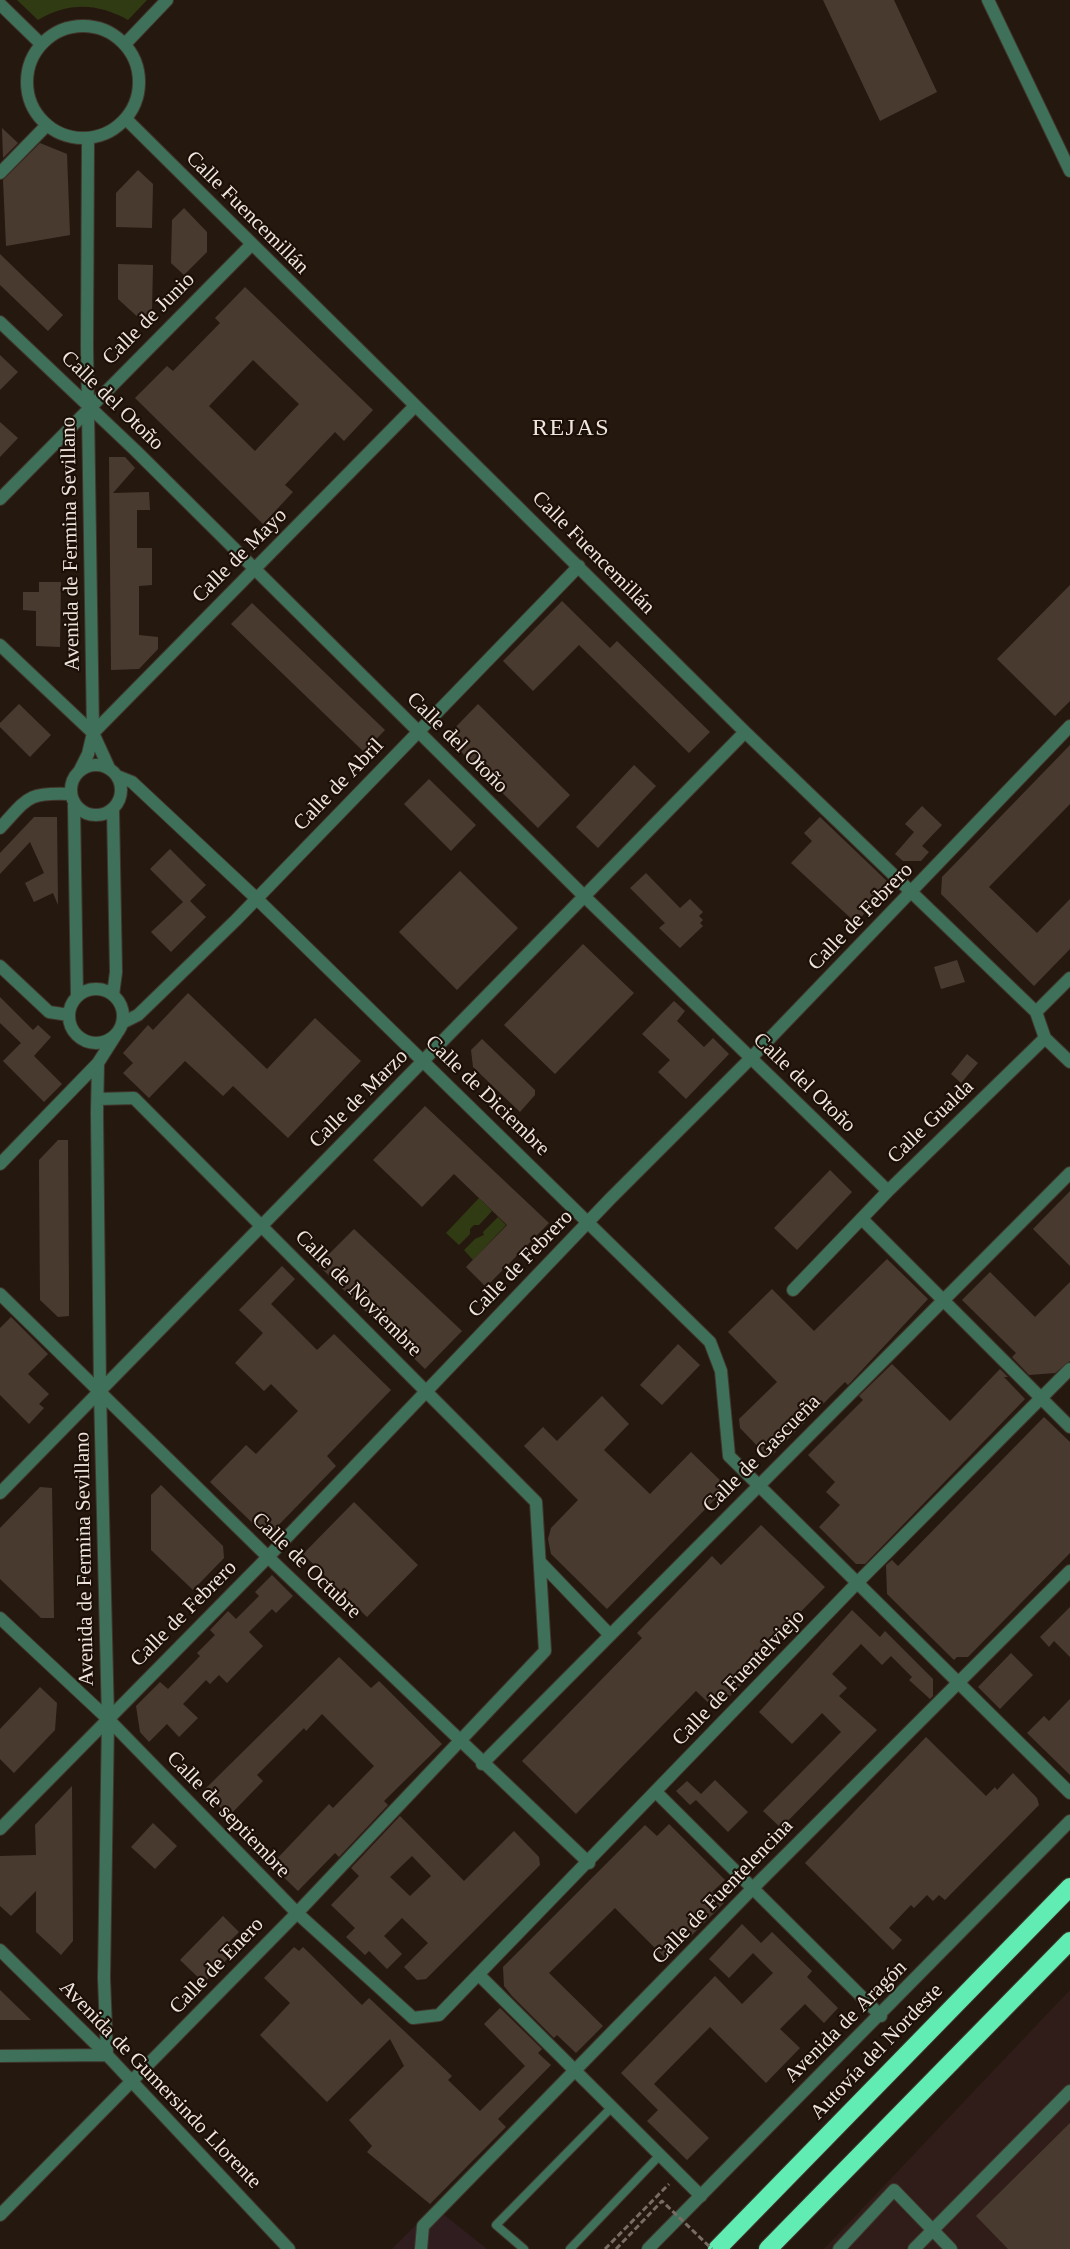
<!DOCTYPE html>
<meta charset="utf-8">
<style>
body{margin:0}
canvas{display:block;background:#25180f}
</style>
<canvas width="1070" height="2249"></canvas>
<script>
const ctx = document.querySelector('canvas').getContext('2d');
ctx.lineJoin = 'round';
function fill(path, color) { ctx.fillStyle = color; ctx.fill(path, 'evenodd'); }
function stroke(path, color, width, dash) { ctx.strokeStyle = color; ctx.lineWidth = width; ctx.lineCap = dash ? 'butt' : 'round'; ctx.setLineDash(dash || []); ctx.stroke(path); }
function drawText(font, color, halo, rows, align = 'center') {
  ctx.font = font + ' "Times New Roman",serif'; ctx.lineWidth = 4.5; ctx.setLineDash([]); ctx.textBaseline = 'middle'; ctx.strokeStyle = halo; ctx.fillStyle = color; for (const [text, x, y, turn = 0] of rows) {
    ctx.save(); ctx.translate(x, y); ctx.rotate((+turn || 0) * Math.PI / 180); ctx.textAlign = isNaN(turn) ? turn : align; if (halo) ctx.strokeText(text, 0, 0); ctx.fillText(text, 0, 0); ctx.restore();
  }
}
const commercial = new Path2D(`
 M 435,2206 L 448,2218 L 487,2249 L 392,2249 Z`);
const industrial = new Path2D(`
 M 1070,1990 L 1070,2249 L 824,2249 Z`);
const green = new Path2D(`
 M 17,0 L 147,0 L 128,20 C 97,3 69,2 38,20 Z
 M 479,1198 L 492,1211 L 479,1225 L 474,1225 L 470,1229 L 470,1234 L 459,1245 L 446,1233 Z
 M 498,1217 L 506,1225 L 473,1260 L 464,1250 L 475,1239 L 484,1235 L 483,1232 Z`);
const building = new Path2D(`
 M 823,0 L 894,0 L 937,92 L 880,121 Z
 M 2,128 L 18,143 L 3,158 Z
 M 40,143 L 67,154 L 70,235 L 6,246 L 3,180 Z
 M 138,170 L 153,184 L 152,228 L 116,227 L 116,193 Z
 M 184,208 L 207,232 L 207,252 L 184,275 L 171,263 L 172,220 Z
 M 0,254 L 63,315 L 48,331 L 0,285 Z
 M 118,264 L 153,265 L 152,310 L 141,320 L 118,299 Z
 M 245,287 L 373,410 L 344,441 L 335,432 L 285,485 L 293,492 L 263,524 L 135,398 L 167,366 L 173,371 L 220,323 L 215,318 ZM 253,360 L 299,404 L 255,451 L 209,406 Z
 M 0,355 L 18,372 L 0,390 Z
 M 0,422 L 18,438 L 0,457 Z
 M 109,457 L 125,457 L 135,468 L 113,493 L 149,492 L 150,510 L 137,510 L 137,548 L 152,548 L 152,585 L 139,586 L 139,635 L 158,637 L 158,649 L 139,669 L 111,670 Z
 M 39,582 L 61,582 L 60,647 L 36,646 L 36,611 L 23,610 L 23,592 L 39,592 Z
 M 1070,585 L 1070,701 L 1055,716 L 997,659 Z
 M 562,601 L 610,648 L 617,641 L 710,732 L 689,753 L 579,645 L 533,691 L 503,661 Z
 M 252,603 L 385,730 L 364,752 L 231,624 Z
 M 19,704 L 51,735 L 30,757 L 0,727 L 0,723 Z
 M 478,704 L 570,795 L 538,828 L 446,737 Z
 M 1070,745 L 1070,804 L 989,887 L 1037,933 L 1070,899 L 1070,949 L 1034,986 L 941,894 L 942,877 Z
 M 634,765 L 656,786 L 598,848 L 576,827 Z
 M 429,779 L 476,825 L 451,851 L 404,804 Z
 M 922,806 L 942,825 L 922,846 L 929,852 L 921,861 L 903,861 L 895,854 L 914,832 L 905,824 Z
 M 34,817 L 57,817 L 58,905 L 53,893 L 34,902 L 25,883 L 44,873 L 30,842 L 0,874 L 0,853 Z
 M 820,817 L 890,884 L 856,923 L 791,863 L 812,841 L 804,833 Z
 M 170,849 L 206,885 L 190,901 L 206,917 L 171,952 L 151,932 L 183,902 L 150,869 Z
 M 460,871 L 518,928 L 457,990 L 399,932 Z
 M 646,873 L 680,908 L 690,899 L 703,912 L 699,916 L 703,920 L 700,923 L 703,926 L 680,948 L 659,928 L 665,923 L 630,888 Z
 M 583,944 L 634,993 L 555,1074 L 504,1025 Z
 M 957,960 L 965,982 L 941,989 L 934,967 Z
 M 188,993 L 267,1069 L 315,1018 L 361,1061 L 288,1138 L 233,1086 L 223,1096 L 185,1061 L 149,1098 L 123,1073 L 133,1063 L 123,1053 L 148,1025 L 153,1030 Z
 M 0,997 L 33,1030 L 38,1025 L 51,1037 L 34,1056 L 62,1084 L 44,1102 L 3,1061 L 21,1043 L 0,1023 Z
 M 674,1001 L 685,1011 L 677,1021 L 704,1047 L 713,1038 L 729,1054 L 686,1099 L 658,1072 L 670,1060 L 642,1034 Z
 M 482,1039 L 535,1090 L 535,1095 L 520,1112 L 473,1067 L 471,1050 Z
 M 967,1054 L 978,1063 L 961,1083 L 951,1074 Z
 M 425,1106 L 549,1223 L 486,1287 L 466,1267 L 507,1225 L 454,1174 L 422,1207 L 373,1160 Z
 M 58,1140 L 68,1140 L 69,1291 L 69,1316 L 58,1317 L 40,1300 L 39,1169 L 39,1160 Z
 M 830,1170 L 852,1192 L 797,1250 L 774,1228 Z
 M 1070,1191 L 1070,1266 L 1033,1229 Z
 M 354,1229 L 462,1331 L 425,1369 L 318,1265 Z
 M 887,1259 L 928,1299 L 848,1385 L 845,1382 L 769,1458 L 740,1428 L 739,1419 L 777,1382 L 728,1332 L 772,1289 L 814,1331 Z
 M 282,1266 L 295,1279 L 271,1304 L 317,1350 L 334,1334 L 391,1390 L 327,1456 L 336,1466 L 267,1537 L 210,1482 L 246,1445 L 256,1454 L 298,1411 L 271,1384 L 264,1391 L 235,1363 L 263,1333 L 239,1310 Z
 M 990,1272 L 1035,1317 L 1070,1282 L 1070,1361 L 1055,1373 L 1029,1375 L 1012,1357 L 1016,1353 L 962,1300 Z
 M 11,1317 L 48,1354 L 28,1374 L 49,1394 L 39,1404 L 44,1408 L 29,1424 L 0,1395 L 0,1328 Z
 M 678,1344 L 700,1365 L 662,1405 L 640,1385 Z
 M 892,1364 L 950,1421 L 1000,1369 L 1008,1377 L 1004,1377 L 1025,1399 L 865,1564 L 856,1564 L 819,1527 L 840,1505 L 826,1492 L 835,1482 L 808,1455 L 863,1400 L 859,1396 Z
 M 602,1396 L 629,1424 L 604,1450 L 650,1494 L 691,1452 L 727,1487 L 607,1609 L 551,1554 L 548,1539 L 551,1528 L 578,1500 L 524,1446 L 543,1427 L 557,1441 Z
 M 1044,1417 L 1070,1442 L 1070,1553 L 968,1657 L 957,1657 L 954,1660 L 887,1594 L 886,1565 L 892,1560 L 898,1566 Z
 M 161,1485 L 223,1546 L 224,1558 L 193,1590 L 151,1550 L 151,1495 Z
 M 40,1487 L 52,1488 L 54,1618 L 41,1618 L 0,1579 L 0,1528 Z
 M 354,1502 L 418,1565 L 367,1617 L 303,1554 Z
 M 761,1525 L 825,1587 L 771,1642 L 773,1644 L 744,1673 L 748,1678 L 716,1710 L 696,1691 L 576,1814 L 522,1761 L 642,1638 L 637,1633 L 712,1556 L 721,1565 Z
 M 272,1575 L 293,1596 L 276,1613 L 272,1609 L 249,1632 L 263,1646 L 227,1683 L 219,1675 L 210,1684 L 206,1680 L 183,1704 L 198,1718 L 179,1737 L 167,1724 L 149,1742 L 140,1732 L 136,1706 L 160,1682 L 168,1689 L 200,1656 L 197,1653 L 215,1635 L 210,1630 L 228,1611 L 236,1619 L 259,1596 L 255,1592 Z
 M 1070,1607 L 1070,1657 L 1054,1641 L 1049,1647 L 1040,1637 Z
 M 852,1610 L 880,1637 L 885,1631 L 933,1679 L 933,1696 L 930,1699 L 909,1680 L 912,1677 L 891,1656 L 882,1665 L 861,1644 L 832,1674 L 847,1688 L 839,1696 L 877,1730 L 781,1828 L 763,1811 L 841,1732 L 822,1713 L 792,1744 L 759,1712 Z
 M 1011,1653 L 1033,1675 L 1000,1709 L 978,1687 Z
 M 339,1657 L 371,1688 L 379,1681 L 442,1744 L 384,1801 L 388,1805 L 339,1857 L 335,1853 L 298,1891 L 271,1865 L 329,1804 L 333,1808 L 374,1766 L 322,1714 L 306,1731 L 304,1728 L 257,1775 L 263,1781 L 229,1816 L 203,1791 Z
 M 40,1687 L 57,1703 L 55,1730 L 14,1773 L 0,1759 L 0,1729 Z
 M 1070,1699 L 1070,1775 L 1027,1733 L 1044,1716 L 1049,1721 Z
 M 926,1737 L 986,1796 L 995,1787 L 997,1790 L 1013,1773 L 1037,1798 L 1039,1805 L 945,1900 L 939,1895 L 933,1901 L 927,1895 L 914,1908 L 911,1905 L 889,1928 L 902,1940 L 893,1950 L 805,1863 Z
 M 715,1780 L 748,1812 L 728,1832 L 696,1800 L 690,1805 L 676,1791 L 687,1781 L 701,1794 Z
 M 72,1786 L 73,1941 L 61,1955 L 36,1932 L 36,1891 L 11,1916 L 0,1906 L 0,1856 L 36,1855 L 35,1825 Z
 M 400,1816 L 464,1881 L 514,1831 L 539,1857 L 540,1865 L 426,1979 L 417,1980 L 404,1967 L 428,1943 L 402,1918 L 384,1936 L 402,1954 L 387,1969 L 369,1951 L 365,1955 L 346,1937 L 355,1928 L 331,1905 L 359,1876 L 351,1868 ZM 412,1856 L 431,1876 L 410,1896 L 390,1877 Z
 M 153,1823 L 177,1846 L 155,1869 L 131,1847 Z
 M 669,1824 L 725,1880 L 712,1892 L 724,1903 L 667,1960 L 615,1908 L 549,1973 L 603,2026 L 576,2053 L 557,2035 L 554,2038 L 512,1996 L 504,1986 L 503,1967 L 645,1825 L 657,1836 Z
 M 223,1916 L 239,1932 L 228,1943 L 236,1950 L 204,1983 L 180,1960 Z
 M 742,1924 L 761,1943 L 772,1932 L 812,1971 L 807,1977 L 838,2008 L 824,2023 L 805,2004 L 780,2029 L 800,2048 L 766,2083 L 710,2027 L 654,2084 L 709,2138 L 687,2160 L 647,2121 L 658,2110 L 621,2073 L 715,1976 L 742,2004 L 773,1973 L 753,1953 L 729,1978 L 709,1959 Z
 M 294,1947 L 299,1951 L 303,1947 L 362,2005 L 369,1998 L 452,2076 L 448,2080 L 480,2111 L 525,2066 L 484,2024 L 500,2008 L 542,2049 L 538,2053 L 551,2065 L 498,2119 L 506,2127 L 430,2204 L 367,2152 L 372,2146 L 349,2120 L 404,2066 L 390,2039 L 327,2102 L 260,2035 L 290,2003 L 264,1978 Z
 M 0,1990 L 31,2020 L 0,2020 Z
 M 1070,2123 L 1070,2249 L 1008,2249 L 976,2216 Z`);
const path = new Path2D(`
 M 605,2249 L 669,2184`);
const service = new Path2D(`
 M 524,2249 L 496,2225 L 612,2107
 M 570,2249 L 660,2155`);
const minor = new Path2D(`
 M 988,0 L 1070,171
 M 0,4 L 41,44
 M27 82a56 56 0 1 1 112 0a56 56 0 1 1-112 0Z
 M 125,44 L 167,0
 M 126,119 L 745,732 L 1036,1012
 M 0,173 L 46,126
 M 0,322 L 135,450 L 585,897 L 888,1191
 M 0,499 L 251,245
 M 0,645 L 93,733 L 109,768
 M 93,733 L 415,406
 M71 790a25 25 0 1 1 50 0a25 25 0 1 1-50 0Z
 M 80,770 L 88,754 L 93,733 L 87,346 L 88,139
 M 117,776 L 132,782 L 257,899 L 710,1342 L 721,1371 L 729,1456 L 1070,1793
 M 74,805 L 77,997
 M 0,828 C 28,798 27,792 70,794
 M 0,966 L 49,1012 L 69,1015
 M 1070,978 L 1036,1012 L 1045,1038 L 1070,1062
 M69 1016a27 27 0 1 1 54 0a27 27 0 1 1-54 0Z
 M 113,995 L 116,972 L 113,809
 M 122,1023 L 138,1015 L 236,920 L 579,566
 M 0,1164 L 98,1063
 M 862,1219 L 1070,1427
 M 793,1290 L 888,1191 L 1045,1038
 M 0,1294 L 268,1557 L 589,1863
 M 0,1493 L 745,732
 M 540,1562 L 609,1634
 M 0,1618 L 108,1719 L 297,1913 L 413,2018 L 439,2015 L 856,1584 L 1070,1369
 M 482,1764 L 1070,1173
 M 656,1792 L 881,2016
 M 0,1829 L 268,1557 L 610,1199 L 750,1059 L 1070,726
 M 0,1950 L 107,2055 L 289,2249
 M 479,1975 L 701,2196
 M 107,2055 L 104,1978 L 108,1719 L 100,1391 L 97,1113 L 98,1063 L 117,1033
 M 0,2056 L 107,2055
 M 0,2215 L 297,1913 L 545,1651 L 536,1502 L 134,1098 L 98,1099
 M 421,2249 L 423,2226 L 753,1888 L 1070,1571
 M 839,2249 L 894,2190 L 951,2249
 M 914,2249 L 1070,2091`);
const tertiary = new Path2D(`
 M 648,2249 L 1070,1821`);
const motorway = new Path2D(`
 M 717,2249 L 1070,1887
 M 768,2249 L 1070,1941`);
const pathBridge = new Path2D(`
 M 616,2249 L 662,2201 L 712,2249`);
const streetNames = [
 ["Calle Fuencemillán",247,213,45],
 ["Calle de Junio",149,319,-45],
 ["Calle del Otoño",112,401,44],
 ["Avenida de Fermina Sevillano",71,544,-91],
 ["Calle Fuencemillán",593,553,45],
 ["Calle de Mayo",240,556,-45],
 ["Calle del Otoño",457,743,45],
 ["Calle de Abril",339,785,-46],
 ["Calle de Febrero",861,917,-46],
 ["Calle del Otoño",804,1083,44],
 ["Calle de Diciembre",487,1096,44],
 ["Calle de Marzo",359,1099,-45],
 ["Calle Gualda",931,1122,-44],
 ["Calle de Febrero",521,1264,-46],
 ["Calle de Noviembre",358,1294,45],
 ["Calle de Gascueña",762,1454,-45],
 ["Avenida de Fermina Sevillano",85,1559,-91],
 ["Calle de Octubre",306,1566,44],
 ["Calle de Febrero",184,1614,-45],
 ["Calle de Fuentelviejo",739,1678,-46],
 ["Calle de septiembre",228,1815,46],
 ["Calle de Fuentelencina",723,1892,-46],
 ["Calle de Enero",217,1966,-46],
 ["Avenida de Aragón",846,2022,-45],
 ["Autovía del Nordeste",877,2052,-46],
 ["Avenida de Gumersindo Llorente",160,2085,46]
];
const quarterNames = [
 ["REJAS",571,429]
];
fill(commercial, '#2f1d20');
fill(industrial, '#301d19');
fill(green, '#313b13');
fill(building, '#493a30');
stroke(service, '#41352c', 10);
stroke(minor, '#41352c', 14);
stroke(tertiary, '#41352c', 14);
stroke(motorway, '#41352c', 20);
stroke(path, '#786d65', 3, [6, 3]);
stroke(service, '#3f715a', 8);
stroke(minor, '#3f715a', 12);
stroke(tertiary, '#3f715a', 12);
stroke(motorway, '#60ecb3', 18);
stroke(pathBridge, '#786d65', 3, [6, 3]);
drawText('21px', '#efe5df', '#1c0f07', streetNames);
ctx.letterSpacing = '1.5px';
drawText('24px', '#efe5df', '#1c0f07', quarterNames);
ctx.letterSpacing = '0px';
</script>
